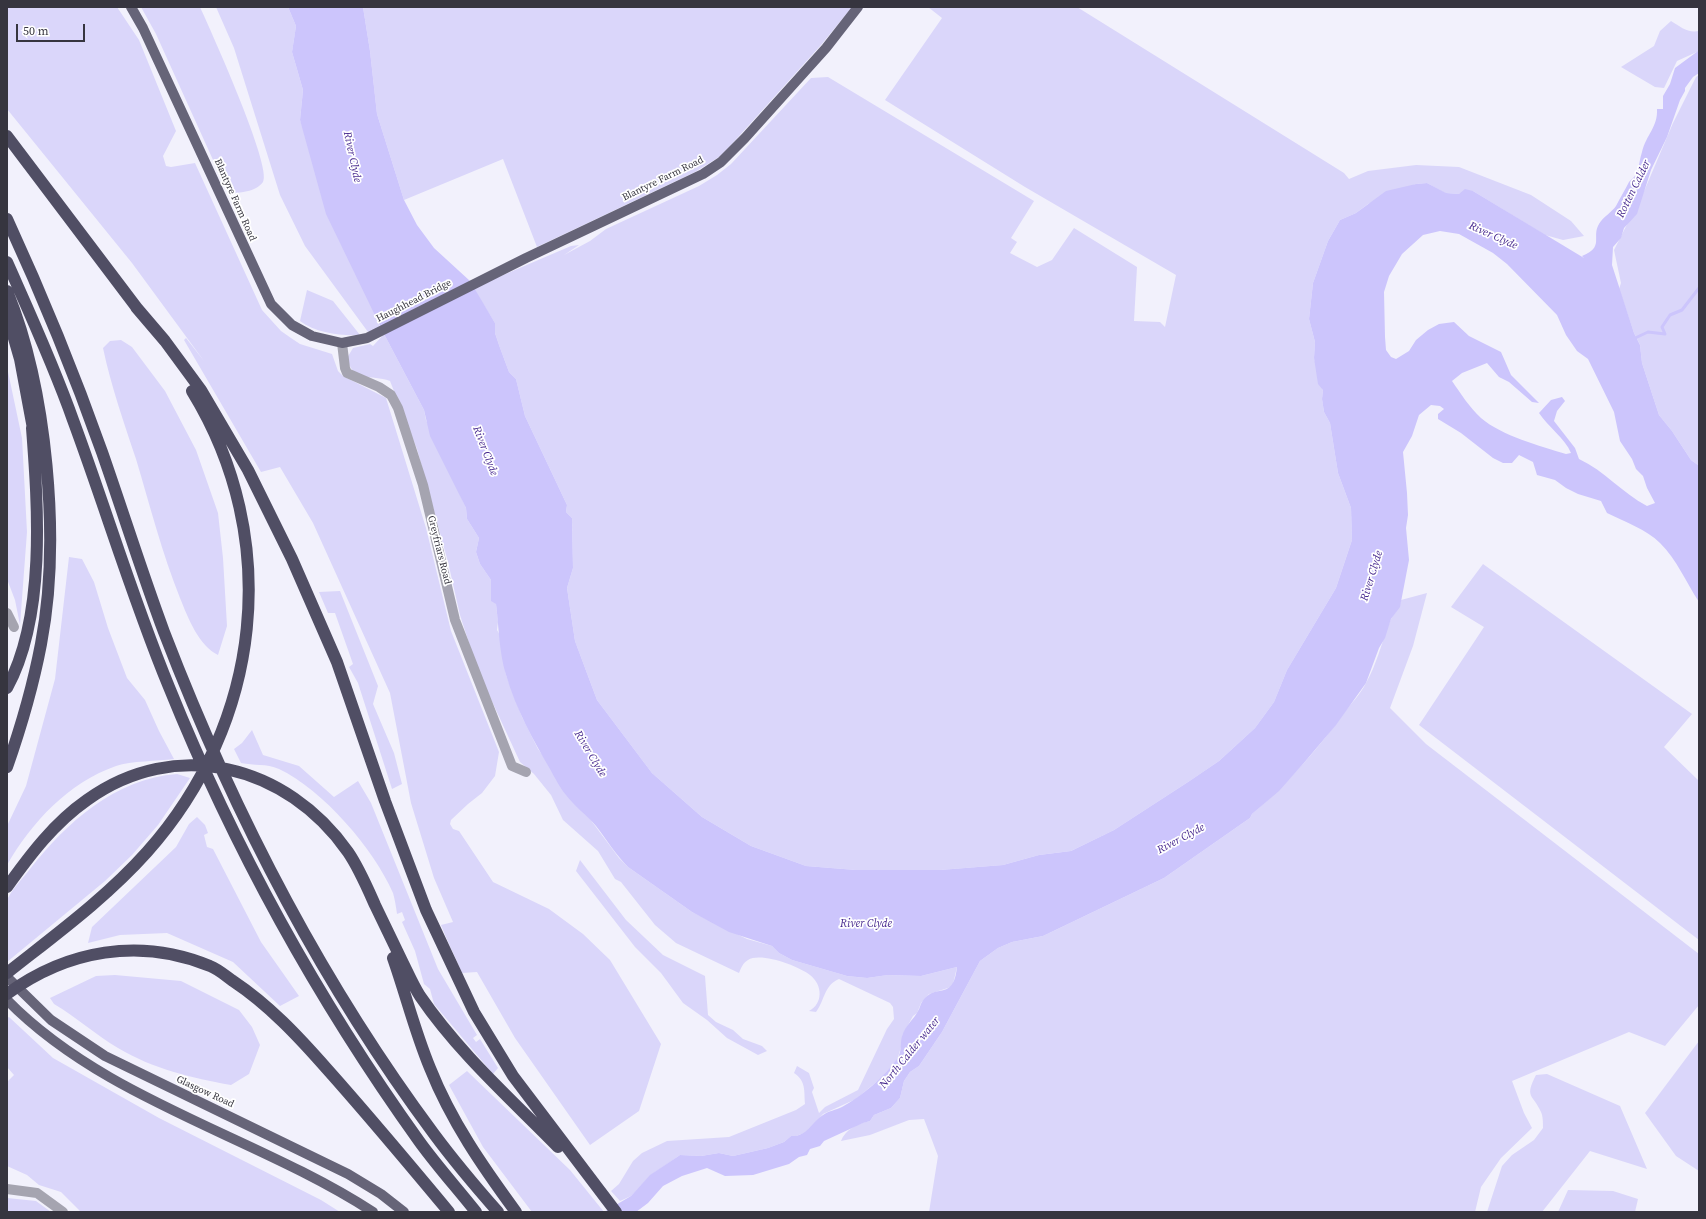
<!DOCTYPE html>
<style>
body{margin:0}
#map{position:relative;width:1706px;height:1219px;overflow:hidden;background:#f2f1fc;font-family:"Source Serif 4",serif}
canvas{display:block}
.frame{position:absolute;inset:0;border:8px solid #36353f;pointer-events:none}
.scale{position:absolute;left:16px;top:24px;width:69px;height:18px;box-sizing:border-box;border:2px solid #36353f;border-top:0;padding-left:5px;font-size:12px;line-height:14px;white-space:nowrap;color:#36353f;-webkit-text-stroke:3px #fff;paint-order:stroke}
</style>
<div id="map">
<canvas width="1706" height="1219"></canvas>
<div class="frame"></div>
<div class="scale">50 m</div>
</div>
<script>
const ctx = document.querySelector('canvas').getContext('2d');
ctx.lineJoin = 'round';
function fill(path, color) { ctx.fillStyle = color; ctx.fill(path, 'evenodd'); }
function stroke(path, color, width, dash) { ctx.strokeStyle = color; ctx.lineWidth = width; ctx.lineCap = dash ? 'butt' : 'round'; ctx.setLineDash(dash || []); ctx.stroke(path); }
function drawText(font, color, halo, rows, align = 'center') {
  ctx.font = font + ' "Source Serif 4",serif'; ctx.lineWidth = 3.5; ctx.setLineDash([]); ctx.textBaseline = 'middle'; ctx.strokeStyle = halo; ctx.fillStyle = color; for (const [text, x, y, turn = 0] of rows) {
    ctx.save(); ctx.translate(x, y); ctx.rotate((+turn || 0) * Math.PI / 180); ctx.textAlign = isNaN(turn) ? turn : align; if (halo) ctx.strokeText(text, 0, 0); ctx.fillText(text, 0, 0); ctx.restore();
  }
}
const green = new Path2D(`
 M 7,7 L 117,7 L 139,40 L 176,131 L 163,156 L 166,166 L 171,167 L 195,163 L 262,310 L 281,331 L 291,338 L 300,344 L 332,354 L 338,371 L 343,376 L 386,398 L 426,528 L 451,631 L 499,752 L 495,776 L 482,793 L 468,804 L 451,820 L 450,824 L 453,829 L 459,831 L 493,882 L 549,909 L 583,934 L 610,960 L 661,1044 L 639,1111 L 590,1145 L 515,1038 L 477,972 L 462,973 C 455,956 447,941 441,925 L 453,922 L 434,878 L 411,803 L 390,693 L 313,523 L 280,467 L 261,472 L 184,340 L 186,338 L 204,361 L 132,263 L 7,109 Z
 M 141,7 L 200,7 C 210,29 273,168 263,182 C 256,192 239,193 228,193 L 156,34 Z
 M 216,7 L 288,7 L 296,26 L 292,52 L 303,90 L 300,120 L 380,327 L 368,332 L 305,246 L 280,195 L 234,48 Z
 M 363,7 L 852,7 L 821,45 L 731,145 L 719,157 L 695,172 L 537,247 L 503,159 L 404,200 L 377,114 L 370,51 Z
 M 928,7 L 1077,7 L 1344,173 L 1349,179 L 1368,171 L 1416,165 L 1459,167 L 1531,195 L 1571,221 L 1584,236 L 1563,240 L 1545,235 L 1473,191 L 1459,194 L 1445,193 L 1427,183 L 1416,184 L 1368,204 L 1356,213 L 1340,220 L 1328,241 L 1313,283 L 1309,319 L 1315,342 L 1314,358 L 1323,390 L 1322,399 L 1324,412 L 1330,423 L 1338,473 L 1351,508 L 1352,540 L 1336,588 L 1287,670 L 1274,702 L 1255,728 L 1219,761 L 1188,782 L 1114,830 L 1071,851 L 1039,855 L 1003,865 L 940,870 L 856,870 L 806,866 L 751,846 L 702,817 L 652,773 L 597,700 L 575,641 L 567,588 L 573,568 L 572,518 L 566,512 L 567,505 L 525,416 L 516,379 L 509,372 L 499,345 L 495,333 L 495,323 L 473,288 L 571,246 L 579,245 L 564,255 L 590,241 L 606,229 L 699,186 L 717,175 L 731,164 L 811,78 L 828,77 L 1034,201 L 1011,238 L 1017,242 L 1010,253 L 1037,267 L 1052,260 L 1074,228 L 1137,267 L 1134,321 L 1160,322 L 1165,327 L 1176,275 L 1025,187 L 885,100 L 942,18 Z
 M 1671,21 C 1681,27 1687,33 1699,31 L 1699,51 L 1677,61 L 1664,88 L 1655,87 L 1621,67 L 1654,46 L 1660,31 Z
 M 1699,75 L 1699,473 L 1698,465 L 1691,460 L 1672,431 L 1659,415 L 1642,363 L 1640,345 L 1634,333 L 1619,289 L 1621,283 L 1614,250 L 1645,189 L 1673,123 L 1696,77 Z
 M 307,290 L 333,301 L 360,335 C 341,336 316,333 300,321 Z
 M 384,334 L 424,410 L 426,420 L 466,508 L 467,519 L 479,538 L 476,552 L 480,564 L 491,580 L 491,589 L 496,604 L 498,622 L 497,630 L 501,637 L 506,675 L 522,717 L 538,749 L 619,858 L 628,867 L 692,912 L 747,939 L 772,946 L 779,953 L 792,960 L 847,976 L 867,978 L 888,975 L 921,976 L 957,967 L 953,984 L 951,987 L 929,994 L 921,1003 L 917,1013 L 913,1016 L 902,1036 L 902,1044 L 897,1060 L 881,1078 L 856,1099 L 823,1114 L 807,1132 L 796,1136 L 791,1136 L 784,1142 L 768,1148 L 733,1156 L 719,1153 L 701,1156 L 680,1155 L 651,1175 L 631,1196 L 620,1201 L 611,1191 L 619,1184 L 633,1161 L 642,1153 L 667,1141 L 729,1137 L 796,1110 L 805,1104 C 804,1090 806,1081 794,1073 L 797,1066 L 809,1073 L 814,1088 L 812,1092 L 819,1113 L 825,1107 L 858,1090 L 887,1029 L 894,1019 L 893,1007 L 890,1003 L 839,979 C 824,985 825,1000 816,1012 L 809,1011 C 823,1004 823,985 810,975 C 798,966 761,952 748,960 C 743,963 741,968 739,973 L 676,943 L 655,925 L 621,882 L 615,879 L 598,851 L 563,820 L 551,795 L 534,774 L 520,762 L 478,671 L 460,615 L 448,562 L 417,449 L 390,381 C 371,374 353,383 347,358 L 353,348 L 370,344 L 373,346 Z
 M 121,340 L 132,347 L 165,391 L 196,450 L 218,513 L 223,558 L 227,626 L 218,655 C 199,646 188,618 180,598 C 162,553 150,506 136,459 C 124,423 111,386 103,348 L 110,341 Z
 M 7,367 L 22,438 L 27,532 L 20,625 L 15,600 L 7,579 Z
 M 69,557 L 82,559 L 94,582 L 108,628 L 127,678 L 145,700 L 159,731 L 174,759 C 158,761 131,761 116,766 C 68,783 32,822 7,865 L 7,826 L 26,786 L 55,679 Z
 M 1483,564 L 1692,714 L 1664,747 L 1699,781 L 1699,940 L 1419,725 L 1484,627 L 1451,607 Z
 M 340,591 L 378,686 L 373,704 L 394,753 L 402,784 L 392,789 L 358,683 L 349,667 L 353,664 L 335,613 L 328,613 L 319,592 Z
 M 1427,593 L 1413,646 L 1390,708 L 1426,744 L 1699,954 L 1699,1005 L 1665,1046 L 1629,1032 L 1512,1081 L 1524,1113 L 1532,1128 L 1501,1158 L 1481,1187 L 1475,1212 L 929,1212 L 938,1156 L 924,1119 L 909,1120 L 870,1135 L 841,1141 C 845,1130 858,1123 870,1121 L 874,1115 L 891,1108 L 900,1098 L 904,1081 L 910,1072 L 919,1066 L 942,1032 L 980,961 L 998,948 L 1012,942 L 1043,936 L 1164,878 L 1250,818 L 1252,814 C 1288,783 1319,748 1346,710 C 1353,702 1361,693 1366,683 C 1376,666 1382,642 1389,624 C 1392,615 1399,610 1401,600 Z
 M 252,730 L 263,755 L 299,766 L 334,797 L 358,781 L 371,803 L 438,969 L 477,1035 L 473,1038 L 476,1042 L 480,1039 L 498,1068 L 493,1074 L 434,1004 L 430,989 L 424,984 L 415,951 L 402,922 L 405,920 L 402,912 L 397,914 C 396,907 395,900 393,893 C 374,849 323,790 279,769 C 266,763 254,766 241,763 L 234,749 L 242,743 Z
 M 177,774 L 190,778 L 158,825 L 132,855 L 105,881 L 7,962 C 7,952 5,904 8,898 C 13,888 23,878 30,869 C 67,822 115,779 177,774 Z
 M 197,817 L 205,825 L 208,833 L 204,835 L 207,847 L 213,849 L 261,942 L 299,996 L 280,1006 L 233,962 L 167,933 L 120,935 L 88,943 L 92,927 L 176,847 L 189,824 Z
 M 580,860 L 626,920 L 663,955 L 705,976 L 708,1015 L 716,1022 L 733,1030 L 743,1039 L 762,1046 L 767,1051 L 758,1055 L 727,1038 L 707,1020 L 683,1003 L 661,973 L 635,947 L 576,871 Z
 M 115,975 L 181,981 L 239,1010 L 252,1027 L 260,1045 L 249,1074 L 231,1085 C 192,1078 153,1069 118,1048 C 96,1035 76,1017 54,1004 L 50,998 L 96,976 Z
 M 9,1017 L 53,1058 L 159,1118 L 321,1200 L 340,1212 L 81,1212 L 61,1192 L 39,1185 L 27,1175 L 7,1166 L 7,1082 L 14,1075 L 7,1067 L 7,1018 Z
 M 1699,1041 L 1699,1171 L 1676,1156 L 1645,1113 Z
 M 467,1071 L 570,1170 L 604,1212 L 532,1212 L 483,1147 L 449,1085 Z
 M 1547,1074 L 1620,1106 L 1647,1169 L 1590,1151 L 1542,1212 L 1487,1212 L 1502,1166 L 1512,1155 L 1534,1140 L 1543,1128 C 1543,1123 1543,1116 1541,1112 C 1533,1094 1524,1098 1536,1075 Z
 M 1568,1190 L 1613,1191 L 1638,1199 L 1635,1212 L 1558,1212 Z
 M 7,1198 L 36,1201 L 51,1212 L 7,1212 Z`);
const water = new Path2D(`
 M 288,7 L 363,7 L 370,51 L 377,114 L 404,200 L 417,225 L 434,248 L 470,281 L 495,323 L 495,333 L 499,345 L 509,372 L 516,379 L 525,416 L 567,505 L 566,512 L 572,518 L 573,568 L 567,588 L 575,641 L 597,700 L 652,773 L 702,817 L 751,846 L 806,866 L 856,870 L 940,870 L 1003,865 L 1039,855 L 1071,851 L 1114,830 L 1188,782 L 1219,761 L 1255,728 L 1274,702 L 1287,670 L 1336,588 L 1352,540 L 1351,508 L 1338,473 L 1330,423 L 1324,412 L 1322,399 L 1323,390 L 1318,384 L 1314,358 L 1315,342 L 1309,319 L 1313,283 L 1328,241 L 1340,220 L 1356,213 L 1386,191 L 1416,184 L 1427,183 L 1446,193 L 1459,194 L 1465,189 L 1473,191 L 1584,258 L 1582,256 C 1605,247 1591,237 1599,224 C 1603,217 1612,212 1616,206 C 1620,198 1625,190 1629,182 C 1631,179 1635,177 1637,173 C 1639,166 1640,158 1642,152 C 1646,135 1658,127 1657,109 L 1663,109 L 1663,96 L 1670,84 L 1675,68 L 1698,51 L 1699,73 L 1693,77 L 1685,88 L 1685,91 L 1680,100 L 1667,137 L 1651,170 L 1637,214 L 1624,228 L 1621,238 L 1613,247 L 1612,265 L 1634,333 L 1640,345 L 1642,363 L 1659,415 L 1672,431 L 1691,460 L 1698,465 L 1699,602 C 1686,582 1677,560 1660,543 C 1646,529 1625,522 1607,513 L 1601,501 L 1578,494 L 1566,488 L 1555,480 L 1537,475 L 1533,462 L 1519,455 L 1512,463 L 1503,463 L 1493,458 L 1461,433 L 1438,419 L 1438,414 L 1444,409 L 1440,406 L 1431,405 L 1419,415 L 1412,436 L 1403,452 L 1407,493 L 1408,515 L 1406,528 L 1409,560 L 1400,607 L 1391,619 L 1385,638 L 1379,648 L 1366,683 L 1336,725 L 1303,764 L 1279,791 L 1252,814 L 1250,818 L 1164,878 L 1043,936 L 1012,942 L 998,948 L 980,961 L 942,1032 L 919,1066 L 910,1072 L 904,1081 L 900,1098 L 891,1108 L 874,1115 L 870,1121 L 863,1123 L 824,1141 L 820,1146 L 810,1149 L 807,1155 L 799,1157 L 789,1164 L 753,1175 L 725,1176 L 707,1168 L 682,1176 L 663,1186 L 648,1203 L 636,1212 L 604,1212 L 631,1196 L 650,1175 L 680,1155 L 701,1156 L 719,1153 L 733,1156 L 768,1148 L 784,1142 L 791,1136 C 807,1137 811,1123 823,1115 C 828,1111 836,1110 842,1107 C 862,1096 884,1077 897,1059 C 902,1053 900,1043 902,1036 C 905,1026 914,1019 918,1011 C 920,1008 920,1005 922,1002 C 936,981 953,1003 957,967 L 921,976 L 888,975 L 867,978 L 847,976 L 792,960 L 779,953 L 772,946 L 729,932 L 692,912 L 628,867 C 615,854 607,840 596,826 C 587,815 575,807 566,795 C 560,788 555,778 550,769 C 533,740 516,709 506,675 C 499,652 499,628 496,604 L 491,601 L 491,580 L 480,564 L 476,552 L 479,538 L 467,519 L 466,508 L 430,436 L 424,410 L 384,334 L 326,214 L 300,120 L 303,90 L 292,52 L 296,26 ZM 1440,231 L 1459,234 L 1493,253 L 1507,264 L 1557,315 L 1566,335 L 1577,351 L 1588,359 L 1614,412 L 1620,441 L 1632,459 L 1636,469 L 1643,476 L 1647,488 L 1655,503 L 1647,506 C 1622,493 1605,471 1579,459 L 1575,448 L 1554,421 L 1557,411 L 1565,401 L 1562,397 L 1551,400 L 1539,413 C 1548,427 1565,438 1571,453 L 1566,454 C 1540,446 1502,436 1481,418 C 1470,408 1461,394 1452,381 L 1462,373 L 1487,363 L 1499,377 L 1509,382 L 1532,402 L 1539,403 L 1511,375 L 1501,352 L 1469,336 L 1454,322 L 1439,324 L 1428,330 L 1416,340 L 1409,351 L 1396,359 L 1391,357 L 1386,350 L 1385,337 L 1384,292 L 1389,276 L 1402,254 L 1423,235 Z`);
const stream = new Path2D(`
 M 1633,339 L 1648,332 L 1665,334 L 1662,327 L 1670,315 L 1682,310 L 1699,288`);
const minor = new Path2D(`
 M 342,343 L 345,368 L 347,373 L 379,387 L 391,395 L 398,408 L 423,485 L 455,620 L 512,766 L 526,772
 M 7,613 L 14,627
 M 7,1189 L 37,1193 L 63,1212`);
const major = new Path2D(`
 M 131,7 L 143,28 L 271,304 L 292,325 L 312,336 L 342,343 L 367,338 L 526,258 L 703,174 L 721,162 L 745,138 L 826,48 L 858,7
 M 7,977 L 51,1020 L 105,1056 L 348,1174 L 381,1194 L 404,1212
 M 7,1000 C 106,1101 256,1136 373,1212`);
const highway = new Path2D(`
 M 7,136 L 140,312
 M 7,219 C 42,295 74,373 102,452 C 123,512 142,573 164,632 C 232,809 321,982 434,1134 C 454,1161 476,1187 498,1212
 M 7,262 C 30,314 54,366 73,420 C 106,509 133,600 169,687 C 234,848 318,1000 419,1141 C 437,1166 457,1188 476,1212
 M 7,291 C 47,389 61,540 41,644 C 33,686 21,727 7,767
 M 136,307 L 165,341 L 201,390 L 248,470 L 292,559 L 337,662 L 385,801 L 426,910 L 474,1012 L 513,1076 L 616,1212
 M 7,314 L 20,359 L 34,434
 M 7,688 C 46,616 38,507 32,428
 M 7,887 C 30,855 54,823 87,800 C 176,736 287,765 348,852 C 359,868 367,887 375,905 C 384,924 393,942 402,961 C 408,973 413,985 420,996 C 459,1053 510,1098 558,1147
 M 393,958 C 406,995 415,1032 430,1068 C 451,1121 483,1167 516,1212
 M 7,973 C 55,935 106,898 147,852 C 262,723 283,539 192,391
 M 7,994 C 67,950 140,937 210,966 C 218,969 226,976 233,981 C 269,1005 298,1036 327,1069 C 369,1116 409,1164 449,1212`);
const streetNames = [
 ["Blantyre Farm Road",663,179,-26],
 ["Blantyre Farm Road",235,200,66],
 ["Haughhead Bridge",414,301,-27],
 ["Greyfriars Road",439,550,76],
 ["Glasgow Road",205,1092,25]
];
const waterNames = [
 ["River Clyde",352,157,78],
 ["Rotten Calder",1634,189,-64],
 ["River Clyde",1493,236,24],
 ["River Clyde",485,451,69],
 ["River Clyde",1372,576,-73],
 ["River Clyde",590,754,59],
 ["River Clyde",1181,839,-28],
 ["River Clyde",866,924],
 ["North Calder water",910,1053,-51]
];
fill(green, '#dad6fa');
fill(water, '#ccc5fc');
stroke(stream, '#ccc5fc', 3);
stroke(minor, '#a5a4b0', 10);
stroke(major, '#666478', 10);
stroke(highway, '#504e64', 12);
drawText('10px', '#36353f', '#fff', streetNames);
drawText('italic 11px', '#47298e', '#fff', waterNames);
</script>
